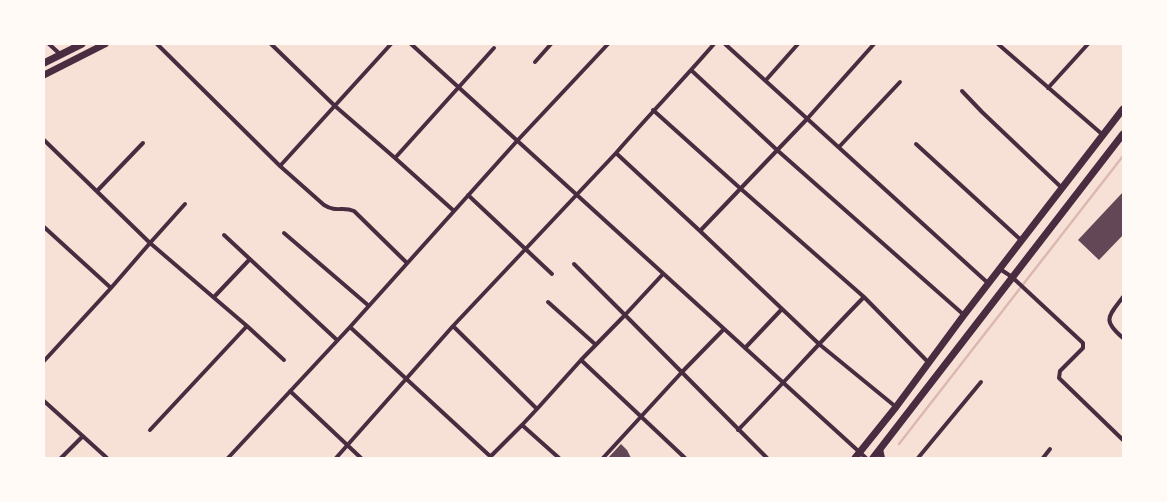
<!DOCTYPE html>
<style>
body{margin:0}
#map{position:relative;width:1167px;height:502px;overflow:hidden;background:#f7e1d7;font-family:"Zilla Slab",serif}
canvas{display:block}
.frame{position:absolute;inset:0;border:45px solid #fffaf5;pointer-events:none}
</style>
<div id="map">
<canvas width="1167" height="502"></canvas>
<div class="frame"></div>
</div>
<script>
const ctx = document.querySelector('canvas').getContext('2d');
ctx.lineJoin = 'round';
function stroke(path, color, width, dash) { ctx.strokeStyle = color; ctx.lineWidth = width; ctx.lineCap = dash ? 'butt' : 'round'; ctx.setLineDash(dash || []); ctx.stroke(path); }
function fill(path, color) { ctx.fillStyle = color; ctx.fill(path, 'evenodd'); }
const stream = new Path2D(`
 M 899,444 L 1123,156`);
const building = new Path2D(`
 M 1123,192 L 1123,235 L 1099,260 L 1078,240 Z
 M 621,444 L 627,450 L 631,458 L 608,458 Z`);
const minor = new Path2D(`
 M 49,44 L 61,55
 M 157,44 L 280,166 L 324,205 C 337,213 342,206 354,211 L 407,263
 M 271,44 L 335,106 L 395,158 L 494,48
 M 411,44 L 866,458
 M 725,44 L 989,284
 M 998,44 L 1103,135
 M 535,62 L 551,44
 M 691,70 L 777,150 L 964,315
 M 766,80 L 798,44
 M 1048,88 L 1088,44
 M 962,91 L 982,112 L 1062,188
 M 653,110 L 741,189 L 864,297 L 928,362
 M 44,140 L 150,243 L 185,204
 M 916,144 L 1022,241
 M 839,147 L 900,82
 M 616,153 C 648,116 682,81 714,44
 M 395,158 L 454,211
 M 280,166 L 391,44
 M 97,191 L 143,143
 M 468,195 L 552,274
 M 44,227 L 111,288
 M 700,231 L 807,119 L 874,44
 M 284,233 L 369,306
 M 224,235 L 337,340
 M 574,264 L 625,315 L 663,274
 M 1000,269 L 1012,277 L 1083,343 L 1083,348 L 1060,371 L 1059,378 L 1123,440
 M 214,297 L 250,259
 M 1123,297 C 1108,317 1102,320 1123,338
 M 548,302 L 596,345
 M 745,348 L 782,309
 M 581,360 L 685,458
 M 44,361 L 111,288 L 150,243 L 247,326 L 284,360
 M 290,391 L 361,458
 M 44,401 L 107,458
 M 537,409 L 522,425 L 559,458
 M 150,430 L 247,326
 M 738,430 C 781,386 821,341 864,297
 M 490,457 L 522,425
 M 491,457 L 350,327 L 517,141 L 608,44
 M 61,458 L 83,436
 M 228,458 L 350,327
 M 336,458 L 453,326
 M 603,458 L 682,372 L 724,329
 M 767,458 L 625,315 L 581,360 L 537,409 L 453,326 L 616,153 L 700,231 L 819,344 L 896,407
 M 918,458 L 981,382
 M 1043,458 L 1050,449`);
const tertiary = new Path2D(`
 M 880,449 L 882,458`);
const secondary = new Path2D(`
 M 44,63 L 82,44
 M 44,75 L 105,44`);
const primary = new Path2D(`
 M 855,458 L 896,407 L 964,315 L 1123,109
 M 873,458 L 1123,134`);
stroke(stream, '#dcb8b0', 2.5);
fill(building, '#644757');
stroke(minor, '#4a2c40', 4);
stroke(tertiary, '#4a2c40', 6);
stroke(secondary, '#4a2c40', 7);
stroke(primary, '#4a2c40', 7);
</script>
